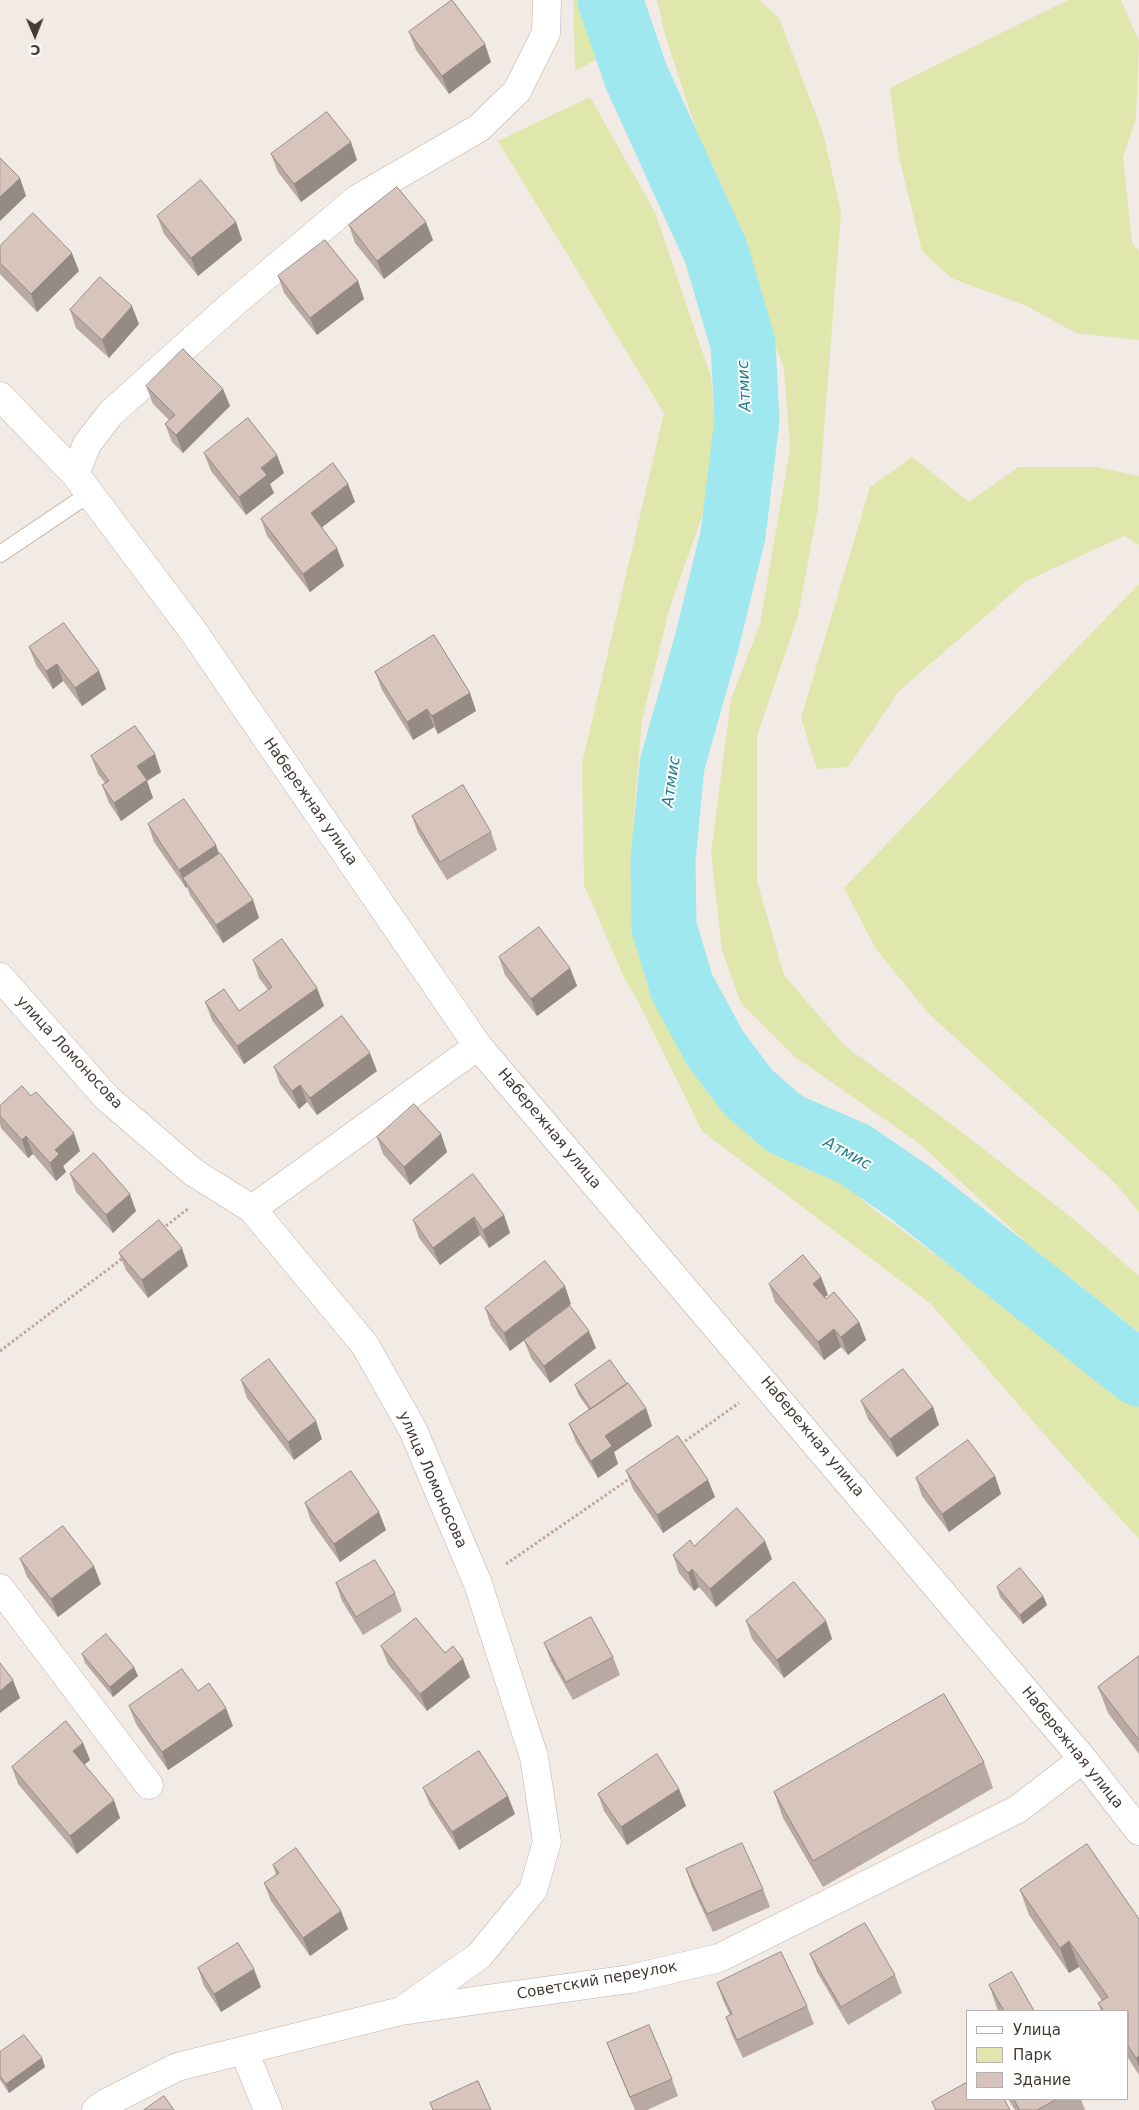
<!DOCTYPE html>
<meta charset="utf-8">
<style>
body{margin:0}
#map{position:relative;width:1139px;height:2110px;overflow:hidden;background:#f2eae5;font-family:"DejaVu Sans",sans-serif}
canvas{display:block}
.legend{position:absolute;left:966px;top:2010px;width:162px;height:90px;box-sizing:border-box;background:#fff;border:1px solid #b5b0ae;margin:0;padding:6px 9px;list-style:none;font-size:15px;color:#453934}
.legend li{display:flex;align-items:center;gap:10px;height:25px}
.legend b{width:25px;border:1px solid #b5b0ae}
.north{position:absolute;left:10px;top:10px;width:50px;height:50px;-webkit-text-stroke:4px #fff;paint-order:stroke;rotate:179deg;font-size:14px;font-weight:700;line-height:20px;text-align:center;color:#453934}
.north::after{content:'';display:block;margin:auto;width:18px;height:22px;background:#453934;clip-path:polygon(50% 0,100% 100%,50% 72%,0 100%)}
</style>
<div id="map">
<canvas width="1139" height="2110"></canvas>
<ul class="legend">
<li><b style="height:6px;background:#fff"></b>Улица</li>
<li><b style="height:14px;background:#dfe7ad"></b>Парк</li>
<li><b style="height:14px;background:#d7c5bd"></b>Здание</li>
</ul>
<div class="north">С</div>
</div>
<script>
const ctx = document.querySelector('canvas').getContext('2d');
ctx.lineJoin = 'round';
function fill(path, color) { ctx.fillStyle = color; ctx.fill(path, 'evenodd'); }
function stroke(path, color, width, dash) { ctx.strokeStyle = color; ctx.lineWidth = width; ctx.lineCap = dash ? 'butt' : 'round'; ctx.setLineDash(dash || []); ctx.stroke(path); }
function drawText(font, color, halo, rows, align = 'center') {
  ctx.font = font + ' "DejaVu Sans",sans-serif'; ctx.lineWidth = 4; ctx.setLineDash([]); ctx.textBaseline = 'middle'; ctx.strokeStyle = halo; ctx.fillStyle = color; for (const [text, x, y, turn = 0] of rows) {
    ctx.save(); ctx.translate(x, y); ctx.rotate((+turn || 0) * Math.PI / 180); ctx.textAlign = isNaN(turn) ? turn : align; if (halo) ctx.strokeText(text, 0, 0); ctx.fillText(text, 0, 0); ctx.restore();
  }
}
const green = new Path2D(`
 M 573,0 L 600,0 L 615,49 L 575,71 Z
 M 657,0 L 759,0 L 779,18 L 823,133 L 841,212 L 818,508 L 798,616 L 757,736 L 757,881 L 784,975 L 845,1046 L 950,1123 L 1077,1222 L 1139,1276 L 1139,1332 L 1032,1248 L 920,1144 L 794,1056 L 741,1003 L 722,950 L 711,853 L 731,699 L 760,624 L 790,448 L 784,368 L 729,231 L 665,35 Z
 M 1068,0 L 1121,0 L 1139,41 L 1136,118 L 1123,157 L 1132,243 L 1139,251 L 1139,340 L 1076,333 L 1029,307 L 951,278 L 922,251 L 899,157 L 890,88 Z
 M 590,97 L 655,212 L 711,377 L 715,428 L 706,505 L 670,607 L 642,720 L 633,826 L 654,931 L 674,993 L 706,1055 L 754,1129 L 813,1157 L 873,1209 L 963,1275 L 1064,1337 L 1139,1398 L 1139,1539 L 1057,1449 L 931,1304 L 702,1131 L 638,1001 L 623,975 L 584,885 L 582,763 L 664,413 L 498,141 Z
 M 912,457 L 969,502 L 1018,467 L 1096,467 L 1139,476 L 1139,545 L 1124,536 L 1026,581 L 899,691 L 848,767 L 817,769 L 801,718 L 870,487 Z
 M 1139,584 L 1139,1212 L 1114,1182 L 929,1014 L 876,949 L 844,888 Z`);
const river = new Path2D(`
 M 610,0 L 636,76 L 716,252 L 743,344 L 747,420 L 733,535 L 707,641 L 672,765 L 663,860 L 664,927 L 682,987 L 715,1048 L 748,1092 L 785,1124 L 854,1154 L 911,1193 L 1139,1374`);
const path = new Path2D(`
 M 162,1229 L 189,1208
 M 0,1351 L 123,1258
 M 681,1444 L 739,1403
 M 506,1564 L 632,1477`);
const service = new Path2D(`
 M 0,554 L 89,494`);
const minor = new Path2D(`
 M 0,396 L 75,474 L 193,631 L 478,1046 L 1083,1759 L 1139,1831
 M 75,474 L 87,444 L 111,413 L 234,303 L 357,199 L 479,128 L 517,91 L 546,33 L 547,0
 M 0,977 L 107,1098 L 193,1172 L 252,1209 L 365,1345 L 413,1430 L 478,1584 L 534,1757 L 547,1842 L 533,1890 L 479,1956 L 401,2011
 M 252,1209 L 478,1046
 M 0,1588 L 149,1785
 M 244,2051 L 268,2110
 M 96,2110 L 106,2103 L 177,2067 L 401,2011 L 630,1979 L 719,1958 L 1018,1809 L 1083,1759`);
const wall = new Path2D(`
 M 409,32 L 491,62 L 449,94 L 416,50 Z
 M 271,154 L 357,160 L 301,202 L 278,172 Z
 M 157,216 L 236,222 L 242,240 L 198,276 L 164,234 Z
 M 349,225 L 433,240 L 384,279 L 355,243 Z
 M 0,246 L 79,271 L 37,312 L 0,274 Z
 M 278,276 L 358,281 L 364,299 L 317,335 L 284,293 Z
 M 70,310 L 139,324 L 109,358 L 76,328 Z
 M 146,386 L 223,389 L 230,406 L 183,453 L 172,442 L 165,424 L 169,420 L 153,404 Z
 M 204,453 L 284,473 L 270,484 L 274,493 L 246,515 L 211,471 Z
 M 348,484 L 355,502 L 322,527 L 344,566 L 310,592 L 267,536 L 261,519 Z
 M 29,647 L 99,671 L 106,689 L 82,706 L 63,681 L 53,689 L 36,665 Z
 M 375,672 L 470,693 L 476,711 L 438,734 L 434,727 L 413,740 L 382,690 Z
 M 91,756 L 161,772 L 147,781 L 153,798 L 121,821 L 109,803 L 102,785 L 105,783 L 98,774 Z
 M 412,816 L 491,832 L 497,850 L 447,880 L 418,833 Z
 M 148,824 L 219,854 L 253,900 L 259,918 L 223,943 L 190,895 L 187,887 L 186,888 L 154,842 Z
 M 499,957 L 570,968 L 577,986 L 537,1016 L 505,975 Z
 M 253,960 L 324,1006 L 244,1064 L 212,1020 L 205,1002 L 239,1011 L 268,990 L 259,978 Z
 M 274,1067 L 377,1071 L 317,1115 L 307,1102 L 299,1109 L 280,1084 Z
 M 31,1096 L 80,1151 L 63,1166 L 66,1172 L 56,1181 L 33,1154 L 28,1158 L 1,1128 L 0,1124 L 0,1106 Z
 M 441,1134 L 447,1152 L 410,1185 L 383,1154 L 377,1137 Z
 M 70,1174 L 136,1211 L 113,1233 L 76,1192 Z
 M 504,1215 L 510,1233 L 489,1248 L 480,1235 L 440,1265 L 419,1238 L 413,1220 Z
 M 119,1253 L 188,1266 L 148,1298 L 126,1270 Z
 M 769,1284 L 828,1295 L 824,1297 L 826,1299 L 859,1322 L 866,1340 L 848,1355 L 841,1347 L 824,1360 L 775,1302 Z
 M 571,1304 L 510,1351 L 491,1326 L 485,1308 Z
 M 524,1340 L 596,1348 L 550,1383 L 531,1358 Z
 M 241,1380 L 322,1439 L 294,1460 L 247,1398 Z
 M 575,1385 L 646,1408 L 652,1426 L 614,1452 L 618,1464 L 598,1478 L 576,1442 L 569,1424 L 589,1410 L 578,1394 Z
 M 861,1401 L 933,1407 L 939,1425 L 897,1457 L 868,1419 Z
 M 626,1471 L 708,1480 L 715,1497 L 663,1533 L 633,1489 Z
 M 995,1476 L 1001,1494 L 949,1532 L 922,1496 L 916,1478 Z
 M 305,1503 L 386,1530 L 340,1562 L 311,1521 Z
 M 694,1546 L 772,1559 L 716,1607 L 699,1587 L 694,1591 L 679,1573 L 673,1555 Z
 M 20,1559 L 101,1584 L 58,1617 L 27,1577 Z
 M 336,1583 L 395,1593 L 402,1611 L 363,1635 L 342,1601 Z
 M 997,1587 L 1043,1596 L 1047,1605 L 1023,1624 L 1000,1597 Z
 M 746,1621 L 826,1621 L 832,1639 L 784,1678 L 752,1639 Z
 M 544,1643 L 613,1657 L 620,1675 L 573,1700 L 551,1661 Z
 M 381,1646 L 445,1653 L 470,1677 L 427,1711 L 388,1664 Z
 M 82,1654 L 138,1676 L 113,1697 L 85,1663 Z
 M 1139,1656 L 1139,1754 L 1108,1713 L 1098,1687 Z
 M 198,1691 L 233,1726 L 168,1770 L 136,1724 L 129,1706 Z
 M 83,1743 L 90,1760 L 84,1765 L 120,1818 L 77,1854 L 18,1784 L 12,1767 Z
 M 984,1762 L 993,1788 L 823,1887 L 783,1818 L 774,1792 Z
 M 423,1788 L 515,1814 L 459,1850 L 430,1805 Z
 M 679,1789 L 686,1806 L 627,1845 L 604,1811 L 598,1794 Z
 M 273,1865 L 341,1911 L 348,1929 L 310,1956 L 271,1901 L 264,1883 L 276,1875 Z
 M 686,1869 L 763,1889 L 770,1907 L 713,1932 L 692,1887 Z
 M 1020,1890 L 1139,1919 L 1139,2075 L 1128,2058 L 1128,2011 L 1101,2011 L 1098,2003 L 1102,2001 L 1079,1967 L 1069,1973 L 1029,1915 Z
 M 810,1954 L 895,1975 L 902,1993 L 848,2025 L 817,1972 Z
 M 198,1968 L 261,1987 L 221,2012 L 204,1986 Z
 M 717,1983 L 807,2006 L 814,2024 L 743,2058 L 732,2035 L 726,2017 L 730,2015 L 723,2000 Z
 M 989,1985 L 1034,2011 L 998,2011 Z
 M 607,2043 L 672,2079 L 678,2096 L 647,2110 L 635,2110 L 614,2061 Z
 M 0,2052 L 42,2058 L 45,2067 L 9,2093 L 0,2080 Z
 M 1008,2099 L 1081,2099 L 1085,2110 L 1015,2110 Z`);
const shadedWall = new Path2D(`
 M 485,44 L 491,62 L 449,94 L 442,76 Z
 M 351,142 L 357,160 L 301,202 L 294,184 Z
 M 20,178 L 26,196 L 0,221 L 0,197 Z
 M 236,222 L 242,240 L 198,276 L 191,258 Z
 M 426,222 L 433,240 L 384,279 L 377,261 Z
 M 72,253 L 79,271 L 37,312 L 31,294 Z
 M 358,281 L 364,299 L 317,335 L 310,318 Z
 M 132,306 L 139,324 L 109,358 L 102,340 Z
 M 223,389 L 230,406 L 183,453 L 176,435 Z
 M 277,455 L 284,473 L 270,484 L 274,493 L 246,515 L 239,497 L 261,468 Z
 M 348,484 L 355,502 L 317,531 L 311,513 Z
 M 337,548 L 344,566 L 310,592 L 303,574 Z
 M 57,664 L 63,681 L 53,689 L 46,671 Z
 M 99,671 L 106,689 L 82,706 L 75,688 Z
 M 470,693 L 476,711 L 438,734 L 432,716 Z
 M 427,709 L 434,727 L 413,740 L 407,722 Z
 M 155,754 L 161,772 L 147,781 L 153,798 L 121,821 L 114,803 L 137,766 Z
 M 216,845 L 222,862 L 183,878 L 187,887 L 186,888 L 179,870 Z
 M 253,900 L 259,918 L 223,943 L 216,925 Z
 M 570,968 L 577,986 L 537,1016 L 531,999 Z
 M 317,988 L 324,1006 L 244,1064 L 237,1046 Z
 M 370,1053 L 377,1071 L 317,1115 L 310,1098 Z
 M 300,1085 L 307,1102 L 299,1109 L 292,1091 Z
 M 74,1133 L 80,1151 L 63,1166 L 66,1172 L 56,1181 L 50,1163 L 55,1150 Z
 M 441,1134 L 447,1152 L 410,1185 L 404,1167 Z
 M 26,1136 L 33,1154 L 28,1158 L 22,1140 Z
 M 130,1194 L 136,1211 L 113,1233 L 106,1215 Z
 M 504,1215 L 510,1233 L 489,1248 L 483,1230 Z
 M 474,1217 L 480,1235 L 440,1265 L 433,1248 Z
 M 182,1248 L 188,1266 L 148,1298 L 142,1280 Z
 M 821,1277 L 828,1295 L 819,1301 L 813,1284 Z
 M 565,1286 L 571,1304 L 510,1351 L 504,1333 Z
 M 859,1322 L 866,1340 L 848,1355 L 841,1337 Z
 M 834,1329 L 841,1347 L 824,1360 L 818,1342 Z
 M 589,1331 L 596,1348 L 550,1383 L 544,1366 Z
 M 933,1407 L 939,1425 L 897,1457 L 890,1439 Z
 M 646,1408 L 652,1426 L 614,1452 L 618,1464 L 598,1478 L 591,1461 L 605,1436 Z
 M 316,1421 L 322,1439 L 294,1460 L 288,1442 Z
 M 995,1476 L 1001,1494 L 949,1532 L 942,1514 Z
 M 708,1480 L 715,1497 L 663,1533 L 657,1515 Z
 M 379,1512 L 386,1530 L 340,1562 L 334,1544 Z
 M 765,1541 L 772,1559 L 716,1607 L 710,1589 Z
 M 94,1566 L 101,1584 L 58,1617 L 51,1599 Z
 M 692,1569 L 699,1587 L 694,1591 L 688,1573 Z
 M 1043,1596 L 1047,1605 L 1023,1624 L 1020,1615 Z
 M 826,1621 L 832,1639 L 784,1678 L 777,1660 Z
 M 463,1659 L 470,1677 L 427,1711 L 420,1694 Z
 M 134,1667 L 138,1676 L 113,1697 L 110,1687 Z
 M 13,1680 L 20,1698 L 0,1713 L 0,1691 Z
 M 226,1708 L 233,1726 L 168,1770 L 162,1752 Z
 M 83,1743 L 90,1760 L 79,1769 L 73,1751 Z
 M 679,1789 L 686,1806 L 627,1845 L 621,1827 Z
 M 508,1796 L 515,1814 L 459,1850 L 452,1832 Z
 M 114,1800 L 120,1818 L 77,1854 L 70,1836 Z
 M 341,1911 L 348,1929 L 310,1956 L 303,1938 Z
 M 1069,1941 L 1079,1967 L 1069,1973 L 1060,1948 Z
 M 254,1969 L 261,1987 L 221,2012 L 214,1994 Z
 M 1139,2056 L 1139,2067 L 1136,2058 Z
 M 42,2058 L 45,2067 L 9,2093 L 6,2084 Z`);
const building = new Path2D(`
 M 452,0 L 485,44 L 442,76 L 409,32 Z
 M 327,112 L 351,142 L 294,184 L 271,154 Z
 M 0,158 L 20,178 L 0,197 Z
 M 201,180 L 236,222 L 191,258 L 157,216 Z
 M 397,187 L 426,222 L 377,261 L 349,225 Z
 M 33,213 L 72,253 L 31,294 L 0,263 L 0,246 Z
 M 325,240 L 358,281 L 310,318 L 278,276 Z
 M 100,277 L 132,306 L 102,340 L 70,310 Z
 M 183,349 L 223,389 L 176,435 L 165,424 L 175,415 L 146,386 Z
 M 248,418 L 277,455 L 261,468 L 267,475 L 239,497 L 204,453 Z
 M 333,463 L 348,484 L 311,513 L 337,548 L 303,574 L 261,519 Z
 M 64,623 L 99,671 L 75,688 L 57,664 L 46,671 L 29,647 Z
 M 434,635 L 470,693 L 432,716 L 427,709 L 407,722 L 375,672 Z
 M 135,726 L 155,754 L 137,766 L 147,780 L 114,803 L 102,785 L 109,781 L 91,756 Z
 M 463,785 L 491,832 L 440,862 L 412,816 Z
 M 184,799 L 216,845 L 179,870 L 148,824 Z
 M 220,853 L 253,900 L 216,925 L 183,878 Z
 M 539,927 L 570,968 L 531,999 L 499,957 Z
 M 282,939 L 317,988 L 237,1046 L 205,1002 L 224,989 L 239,1011 L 272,987 L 253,960 Z
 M 342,1016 L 370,1053 L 310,1098 L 300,1085 L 292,1091 L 274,1067 Z
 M 22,1086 L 31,1096 L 36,1092 L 74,1133 L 55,1150 L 59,1154 L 50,1163 L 26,1136 L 22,1140 L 0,1116 L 0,1106 Z
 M 414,1104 L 441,1134 L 404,1167 L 377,1137 Z
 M 94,1153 L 130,1194 L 106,1215 L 70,1174 Z
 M 473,1174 L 504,1215 L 483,1230 L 474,1217 L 433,1248 L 413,1220 Z
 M 159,1220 L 182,1248 L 142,1280 L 119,1253 Z
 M 803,1255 L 821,1277 L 813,1284 L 826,1299 L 834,1292 L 859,1322 L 841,1337 L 834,1329 L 818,1342 L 769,1284 Z
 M 545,1261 L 565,1286 L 504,1333 L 485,1308 Z
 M 570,1306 L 589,1331 L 544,1366 L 524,1340 Z
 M 269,1359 L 316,1421 L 288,1442 L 241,1380 Z
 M 610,1360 L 627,1384 L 591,1409 L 575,1385 Z
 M 903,1369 L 933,1407 L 890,1439 L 861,1401 Z
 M 628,1383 L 646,1408 L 605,1436 L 612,1446 L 591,1461 L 569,1424 Z
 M 678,1436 L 708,1480 L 657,1515 L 626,1471 Z
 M 968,1440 L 995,1476 L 942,1514 L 916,1478 Z
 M 351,1471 L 379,1512 L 334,1544 L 305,1503 Z
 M 737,1508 L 765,1541 L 710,1589 L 692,1569 L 688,1573 L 673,1555 L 690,1540 L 694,1546 Z
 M 63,1526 L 94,1566 L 51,1599 L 20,1559 Z
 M 375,1560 L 395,1593 L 356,1617 L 336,1583 Z
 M 1020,1568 L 1043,1596 L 1020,1615 L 997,1587 Z
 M 794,1582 L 826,1621 L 777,1660 L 746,1621 Z
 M 591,1617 L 613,1657 L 566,1682 L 544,1643 Z
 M 416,1618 L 445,1653 L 453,1646 L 463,1659 L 420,1694 L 381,1646 Z
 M 106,1634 L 134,1667 L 110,1687 L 82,1654 Z
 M 1139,1656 L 1139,1740 L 1098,1687 Z
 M 0,1663 L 13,1680 L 0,1691 Z
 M 182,1669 L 198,1691 L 209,1683 L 226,1708 L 162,1752 L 129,1706 Z
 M 944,1694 L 984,1762 L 813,1861 L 774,1792 Z
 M 66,1721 L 83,1743 L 73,1751 L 114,1800 L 70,1836 L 12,1767 Z
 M 479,1751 L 508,1796 L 452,1832 L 423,1788 Z
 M 657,1754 L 679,1789 L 621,1827 L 598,1794 Z
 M 742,1843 L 763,1889 L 707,1914 L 686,1869 Z
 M 1087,1844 L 1139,1919 L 1139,2056 L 1136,2058 L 1128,2046 L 1128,2011 L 1104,2011 L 1098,2003 L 1108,1997 L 1069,1941 L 1060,1948 L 1020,1890 Z
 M 296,1848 L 341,1911 L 303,1938 L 264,1883 L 279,1873 L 273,1865 Z
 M 865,1923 L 895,1975 L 841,2007 L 810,1954 Z
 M 238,1943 L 254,1969 L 214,1994 L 198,1968 Z
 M 781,1952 L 807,2006 L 737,2040 L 726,2017 L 732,2014 L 717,1983 Z
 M 1012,1972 L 1034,2011 L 1004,2011 L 989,1985 Z
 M 649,2025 L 672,2079 L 630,2097 L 607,2043 Z
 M 24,2035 L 42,2058 L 6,2084 L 0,2076 L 0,2052 Z
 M 478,2081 L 491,2110 L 433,2110 L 430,2103 Z
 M 968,2082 L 968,2099 L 1004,2099 L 1010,2110 L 936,2110 L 932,2102 Z
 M 164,2096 L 174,2110 L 144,2110 Z
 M 1014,2099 L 1057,2099 L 1037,2110 L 1020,2110 Z`);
const streetNames = [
 ["Набережная улица",310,802,55],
 ["улица Ломоносова",69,1053,47],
 ["Набережная улица",549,1129,50],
 ["Набережная улица",812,1437,50],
 ["улица Ломоносова",432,1480,66],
 ["Набережная улица",1072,1748,51],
 ["Советский переулок",597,1981,-10]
];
const waterNames = [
 ["Атмис",745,386,-93],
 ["Атмис",672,782,-82],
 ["Атмис",847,1154,28]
];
fill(green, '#dfe7ad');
stroke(river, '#a0e8f0', 65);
stroke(service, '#c1b2aa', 18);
stroke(minor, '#c1b2aa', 29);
stroke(path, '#c0a698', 3, [2.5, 2.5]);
stroke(service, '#fff', 16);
stroke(minor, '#fff', 28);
fill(wall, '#b9a9a3');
fill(shadedWall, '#968a84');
fill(building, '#d7c5bd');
stroke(building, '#968a84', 1);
drawText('15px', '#453934', '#fff', streetNames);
drawText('italic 16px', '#267d89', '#fff', waterNames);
</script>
